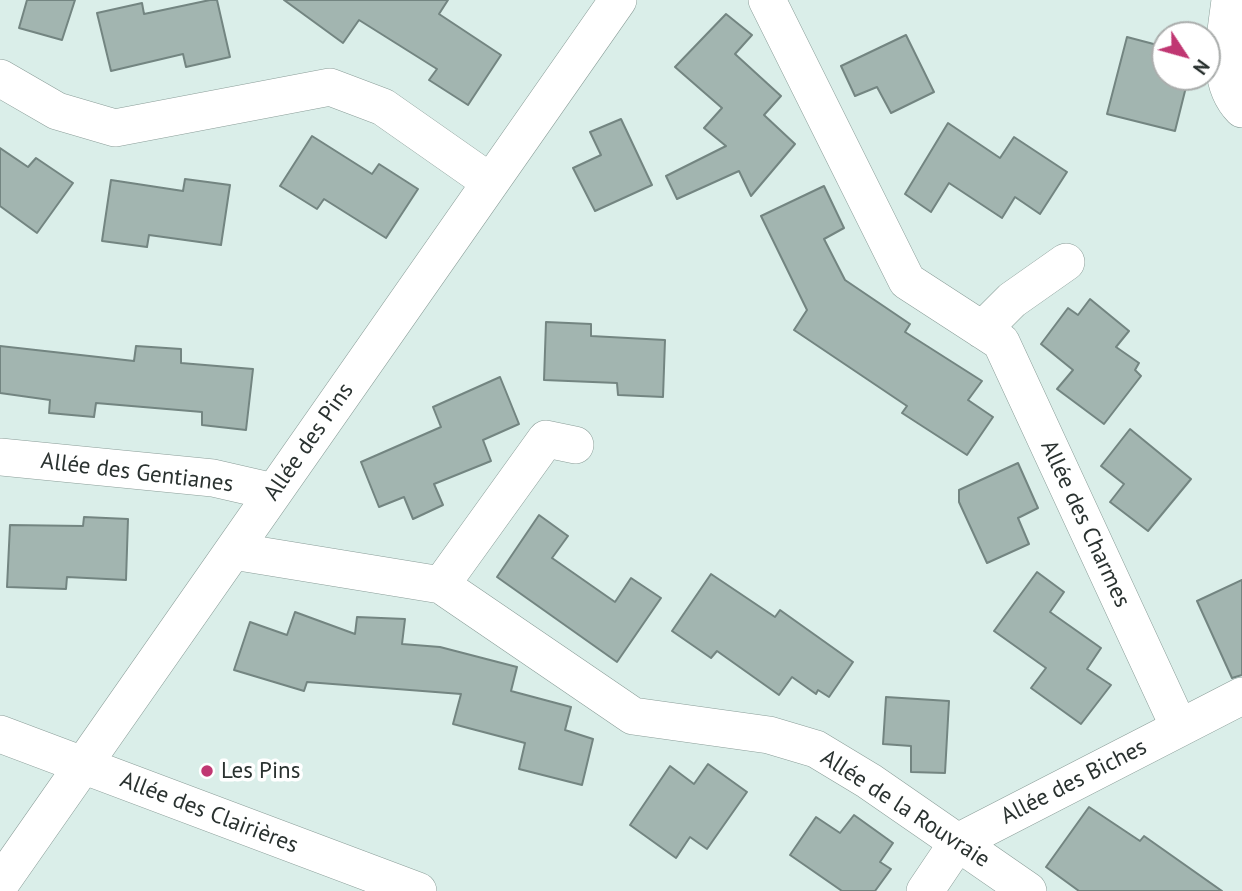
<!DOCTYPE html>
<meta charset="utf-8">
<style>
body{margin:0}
#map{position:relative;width:1242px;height:891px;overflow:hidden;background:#daeee9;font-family:"PT Sans",sans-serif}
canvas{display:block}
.north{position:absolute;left:1151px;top:21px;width:70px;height:70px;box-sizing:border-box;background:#fff;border:2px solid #aaadac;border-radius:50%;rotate:126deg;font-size:19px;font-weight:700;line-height:28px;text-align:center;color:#2a3230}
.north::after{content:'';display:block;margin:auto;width:24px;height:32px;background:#c03772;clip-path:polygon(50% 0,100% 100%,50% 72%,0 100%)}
</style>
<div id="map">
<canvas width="1242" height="891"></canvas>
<div class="north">N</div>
</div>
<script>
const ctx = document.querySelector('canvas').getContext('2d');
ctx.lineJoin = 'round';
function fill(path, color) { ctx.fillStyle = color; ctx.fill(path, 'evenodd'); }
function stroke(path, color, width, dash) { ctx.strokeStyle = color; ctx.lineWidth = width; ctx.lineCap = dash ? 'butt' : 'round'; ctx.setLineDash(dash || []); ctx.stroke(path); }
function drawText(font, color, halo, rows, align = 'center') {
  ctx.font = font + ' "PT Sans",sans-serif'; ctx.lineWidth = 7; ctx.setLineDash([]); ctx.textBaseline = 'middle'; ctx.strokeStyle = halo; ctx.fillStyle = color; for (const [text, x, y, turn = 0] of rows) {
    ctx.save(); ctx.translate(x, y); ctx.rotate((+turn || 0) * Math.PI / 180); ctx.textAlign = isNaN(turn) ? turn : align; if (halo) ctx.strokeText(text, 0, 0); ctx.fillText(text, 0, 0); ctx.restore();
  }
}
const building = new Path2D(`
 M 27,0 L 75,0 L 62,40 L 19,28 Z
 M 210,0 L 217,0 L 230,57 L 186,67 L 183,54 L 111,71 L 97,13 L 142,3 L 144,14 Z
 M 284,0 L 448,0 L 439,14 L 501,55 L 468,105 L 429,80 L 437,69 L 359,20 L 343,43 Z
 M 726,14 L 752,35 L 735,54 L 781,96 L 764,115 L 795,144 L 751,196 L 739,171 L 677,199 L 666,176 L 726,146 L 704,128 L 722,108 L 675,67 Z
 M 906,35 L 934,92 L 891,113 L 877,87 L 855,96 L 841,66 Z
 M 1127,37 L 1165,47 L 1165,78 L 1187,83 L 1175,131 L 1107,114 Z
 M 621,119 L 652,185 L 595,211 L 573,168 L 601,155 L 590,132 Z
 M 948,123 L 1000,158 L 1014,137 L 1067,172 L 1040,214 L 1015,197 L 1002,218 L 949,183 L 931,212 L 905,194 Z
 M 312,136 L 372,174 L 379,164 L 418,189 L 386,238 L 324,199 L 317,209 L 280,186 Z
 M 0,148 L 28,167 L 36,158 L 73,183 L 37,233 L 0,206 Z
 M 185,179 L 230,185 L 221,245 L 149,235 L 147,247 L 102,241 L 111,180 L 183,191 Z
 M 824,186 L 844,228 L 824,239 L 845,280 L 910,324 L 905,332 L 982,381 L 968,400 L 993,417 L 967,455 L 902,413 L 907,406 L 794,330 L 807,310 L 761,216 Z
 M 1090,299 L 1129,331 L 1116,347 L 1139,363 L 1135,370 L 1141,376 L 1104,424 L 1057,389 L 1073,370 L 1041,344 L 1068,308 L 1078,315 Z
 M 546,322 L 591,324 L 591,336 L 665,340 L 663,397 L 618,395 L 617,383 L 544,380 Z
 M 0,346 L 134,361 L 136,346 L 181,349 L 181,363 L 253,369 L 246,430 L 202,425 L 202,412 L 96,403 L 94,417 L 49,413 L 50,400 L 0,393 Z
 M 500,377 L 519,424 L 483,440 L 491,461 L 434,484 L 443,505 L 413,519 L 404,497 L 379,507 L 361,462 L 441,427 L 433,407 Z
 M 1130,429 L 1191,479 L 1148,531 L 1110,502 L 1124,484 L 1101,466 Z
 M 1018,463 L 1038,508 L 1018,518 L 1029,544 L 987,563 L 959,502 L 959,490 Z
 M 539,515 L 568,536 L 552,558 L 615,602 L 631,578 L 661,598 L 617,662 L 497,577 Z
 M 84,517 L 128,519 L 126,580 L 67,577 L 66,589 L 7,587 L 10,525 L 83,526 Z
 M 1037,572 L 1064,592 L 1050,612 L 1101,648 L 1087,669 L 1111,685 L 1081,724 L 1031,688 L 1046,668 L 994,631 Z
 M 711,574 L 775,617 L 780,610 L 853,662 L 829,697 L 818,690 L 816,694 L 792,677 L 779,695 L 717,651 L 711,658 L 672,631 Z
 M 1242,580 L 1242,675 L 1232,678 L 1197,601 Z
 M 295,612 L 355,634 L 357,617 L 405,619 L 402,644 L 440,647 L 517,667 L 511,691 L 571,707 L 565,730 L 593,739 L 582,785 L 519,769 L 525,743 L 453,724 L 461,694 L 307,682 L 304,691 L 234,670 L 250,622 L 287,635 Z
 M 886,697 L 949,701 L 945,773 L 911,772 L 911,746 L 883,744 Z
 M 708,764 L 747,792 L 707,849 L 690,837 L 676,858 L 630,825 L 670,766 L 694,784 Z
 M 1089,807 L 1140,841 L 1144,836 L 1222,891 L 1079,891 L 1046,867 Z
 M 854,815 L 893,843 L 880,862 L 891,869 L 875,891 L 842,891 L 790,855 L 816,817 L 840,833 Z`);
const street = new Path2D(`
 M 767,0 L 907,281 L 1001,342 L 1179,727
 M 1230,0 C 1226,36 1214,80 1242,109
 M 0,78 L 57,111 L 115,128 L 330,87 L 383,107 L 490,182
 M 982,330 L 1012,300 L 1066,262
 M 0,457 L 213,478 L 274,492
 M 233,551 L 441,585 L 633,716 L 769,735 L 816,749 L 869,781 L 1028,891
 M 441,585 L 546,439 L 575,445
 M 0,734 L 418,891
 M 0,884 L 618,0
 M 925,891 L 958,842 L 1242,696`);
const markers = [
 [207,771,7,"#c03772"]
];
const streetNames = [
 ["Allée des Pins",309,442,-55],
 ["Allée des Gentianes",137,473,7],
 ["Allée des Charmes",1085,524,65],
 ["Allée des Biches",1074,782,-27],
 ["Allée de la Rouvraie",905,809,33],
 ["Allée des Clairières",209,813,21]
];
const poiNames = [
 ["Les Pins",221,771]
];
fill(building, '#a2b5b0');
stroke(building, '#738581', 2);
stroke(street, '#8a9d98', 38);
stroke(street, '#fff', 37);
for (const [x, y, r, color] of markers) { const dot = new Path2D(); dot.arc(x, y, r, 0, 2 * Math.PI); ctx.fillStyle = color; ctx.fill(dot); stroke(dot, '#fff', 2.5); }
drawText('23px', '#2a3230', '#fff', streetNames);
drawText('23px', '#2a3230', '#fff', poiNames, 'left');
</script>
